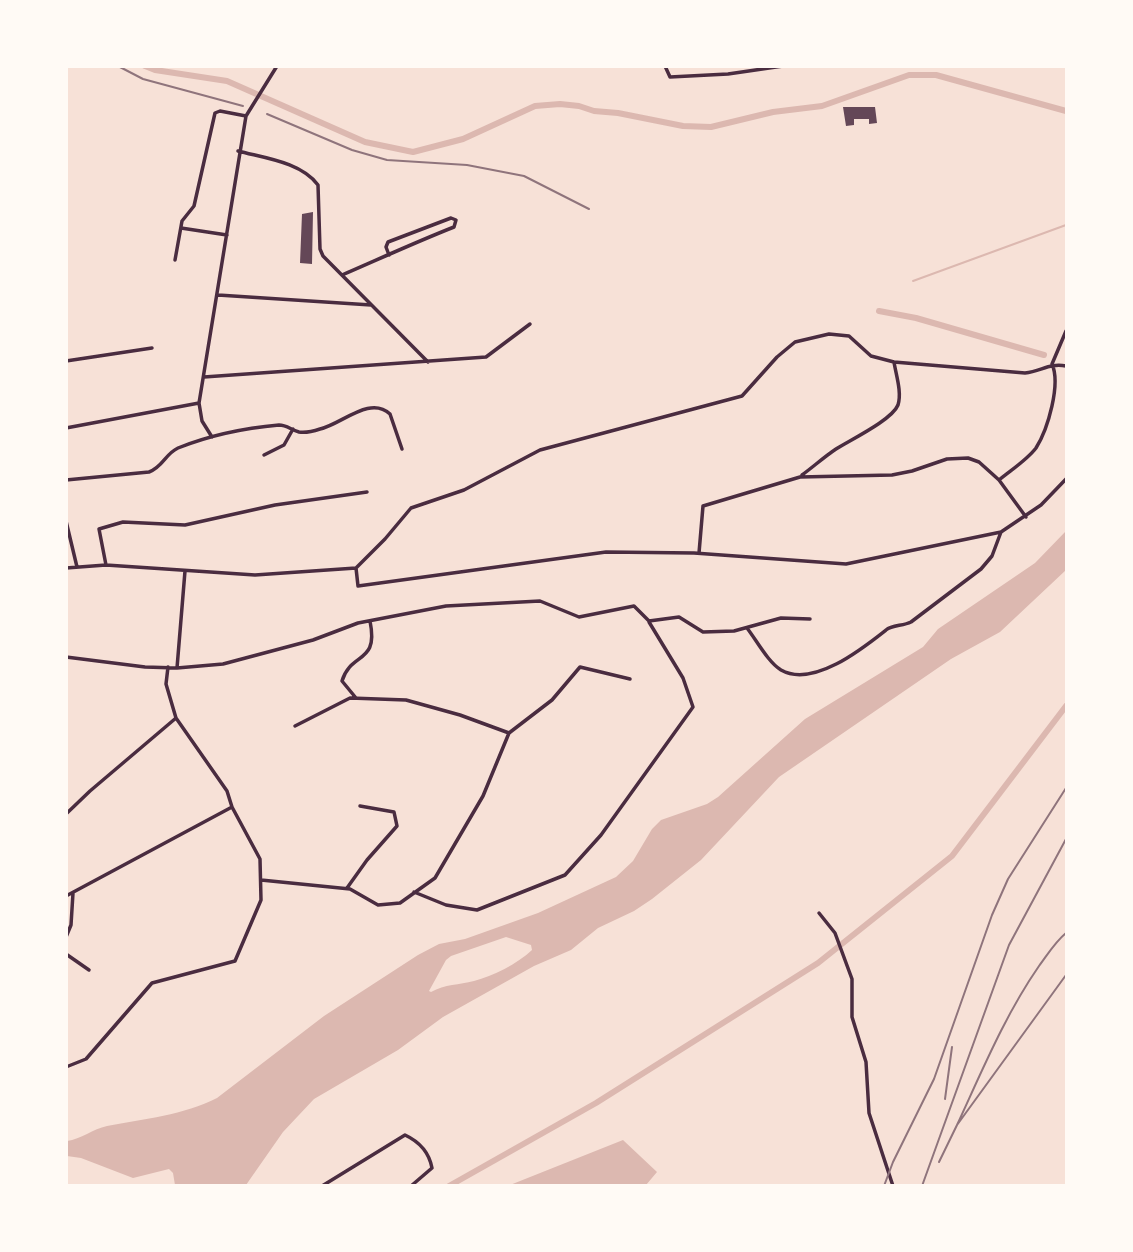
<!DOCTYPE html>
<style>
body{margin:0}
#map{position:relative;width:1133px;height:1252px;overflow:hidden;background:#f7e1d7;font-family:"Noto Sans",sans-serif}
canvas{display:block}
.frame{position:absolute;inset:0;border:68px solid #fffaf5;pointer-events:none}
</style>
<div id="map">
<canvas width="1133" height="1252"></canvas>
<div class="frame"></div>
</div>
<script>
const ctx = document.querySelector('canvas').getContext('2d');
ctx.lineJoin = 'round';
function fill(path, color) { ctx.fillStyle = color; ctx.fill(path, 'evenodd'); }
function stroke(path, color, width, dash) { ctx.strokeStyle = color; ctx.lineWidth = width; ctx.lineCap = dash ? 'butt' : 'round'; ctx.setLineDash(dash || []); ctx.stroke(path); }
const water = new Path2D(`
 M 1066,531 L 1066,570 L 1000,632 L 951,659 L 779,777 L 701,860 L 652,899 L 634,911 L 598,928 L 571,950 L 534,966 L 443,1017 L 398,1050 L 314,1099 L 283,1132 L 246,1185 L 175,1185 L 173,1173 L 169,1169 L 133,1178 L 81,1158 L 67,1156 L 67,1141 C 81,1139 93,1129 107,1126 C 144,1119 184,1115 217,1098 L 324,1016 L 418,955 L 439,944 L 465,939 L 538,913 L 616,877 L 633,861 L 652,829 L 661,820 L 707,804 L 718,797 L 805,719 L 923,647 L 938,629 L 1035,563 ZM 506,937 L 531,945 L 532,950 C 517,964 493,976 474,981 C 459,985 445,984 431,992 L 429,991 L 446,960 L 451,956 Z
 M 623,1140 L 657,1172 L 646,1185 L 510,1185 Z`);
const stream = new Path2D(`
 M 913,281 L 1066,225`);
const canal = new Path2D(`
 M 145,66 L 155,70 L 227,81 L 365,142 L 413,152 L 463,139 L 535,106 L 560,104 L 579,106 L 594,111 L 618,113 L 683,126 L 711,127 L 773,112 L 822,106 L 909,75 L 936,75 L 1066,111
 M 879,311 L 916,318 L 1044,355
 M 449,1186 L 596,1103 L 818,963 L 952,856 L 1066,706`);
const building = new Path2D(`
 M 843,107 L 875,107 L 877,123 L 869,124 L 869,119 L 854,119 L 854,125 L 846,126 Z
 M 313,212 L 312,264 L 300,263 L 302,214 Z`);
const minor = new Path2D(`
 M 665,66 L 670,77 L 728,74 L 783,66
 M 238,151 C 264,158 301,162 318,185 L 320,249 L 323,256 L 428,362
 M 181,228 L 227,235
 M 175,260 L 182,221 L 194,206 L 215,113 L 220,111 L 246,116
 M 342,275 C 379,259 416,242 454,227 L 456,220 L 451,218 L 388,242 L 386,247 L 389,255
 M 218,295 L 371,305
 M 66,361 L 152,348
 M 204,377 L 486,357 L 530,324
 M 66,428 L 199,403
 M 212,437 L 202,421 L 199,403 L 246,116 L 277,66
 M 264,455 L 284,445 L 293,429
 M 802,475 C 813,467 824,457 836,449 C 850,440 892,420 898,405 C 902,392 896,375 894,362
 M 66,480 L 149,472 C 163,467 165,454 178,448 C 208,436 245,428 279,425 C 287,425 291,430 299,432 C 306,433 314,431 320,429 C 342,424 370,395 390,414 L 402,449
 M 999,480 C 1011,470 1027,460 1036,448 C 1048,429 1061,384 1052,364 L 1066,331
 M 66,521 L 77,567
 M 699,553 L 703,506 L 800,477 L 892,475 L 912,471 L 947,459 L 968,458 L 979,462 L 999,480 L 1026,517
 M 106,565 L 99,529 L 123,522 L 185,525 L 275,505 L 367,492
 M 66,568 L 106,565 L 255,575 L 356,568 L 385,539 L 411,508 L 464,490 L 540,450 L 742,396 L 777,357 L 795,342 L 829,334 L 849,336 L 871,356 L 894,362 L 1025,373 C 1042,371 1049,363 1066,366
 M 356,568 L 358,586 L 606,552 L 694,553 L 846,564 L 1001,532 L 1041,505 L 1066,479
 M 747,628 C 757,641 768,662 781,670 C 813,688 862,649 886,630 C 892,625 903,626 911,622 L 981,569 L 992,556 L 1001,532
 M 66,657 L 145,667 L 177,668 L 223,664 L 313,640 L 358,623 L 446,606 L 540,601 L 579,617 L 634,606 L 649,621 L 679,617 L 703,632 L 734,631 L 781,618 L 810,619
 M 177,668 L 185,571
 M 356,698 L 342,681 C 351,651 379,665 370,621
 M 295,726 L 350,698 L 406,700 L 460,715 L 509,733
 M 66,814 L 90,791 L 176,718
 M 261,880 L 350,889 L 378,905 L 400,903 L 435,878 L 483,796 L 509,733 L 552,700 L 580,667 L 630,679
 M 347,888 L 367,860 L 397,826 L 394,812 L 360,806
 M 414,892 L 446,905 L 477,910 L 565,875 L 601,835 L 693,707 L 683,678 L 649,622
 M 66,896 L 232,807
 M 819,913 L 835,933 L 852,979 L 852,1017 L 866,1062 L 869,1113 L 893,1186
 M 66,937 L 71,925 L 73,893
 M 66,954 L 89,970
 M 66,1067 L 86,1059 L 152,983 L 235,961 L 261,900 L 260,859 L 232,807 L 227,791 L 176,718 L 166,684 L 168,667
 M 322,1186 L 405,1135 C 420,1142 429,1152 432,1168 L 411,1186`);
const rail = new Path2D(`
 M 118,66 L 143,79 L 243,106
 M 267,114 L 352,150 L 387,160 L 467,165 L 524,176 L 589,209
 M 1066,933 C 1055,942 1048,954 1039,966 C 1005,1015 982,1071 957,1125 L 1066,975
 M 945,1099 L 952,1047
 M 939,1162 L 957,1125
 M 884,1186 L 893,1162 L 934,1079 L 992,915 L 1008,879 L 1066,788
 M 922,1186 L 1009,945 L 1066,839`);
fill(water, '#dcb8b0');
stroke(stream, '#dcb8b0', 2);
stroke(canal, '#dcb8b0', 6);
fill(building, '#644757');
stroke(minor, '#4a2c40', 3.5);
stroke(rail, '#8f747c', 2);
</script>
